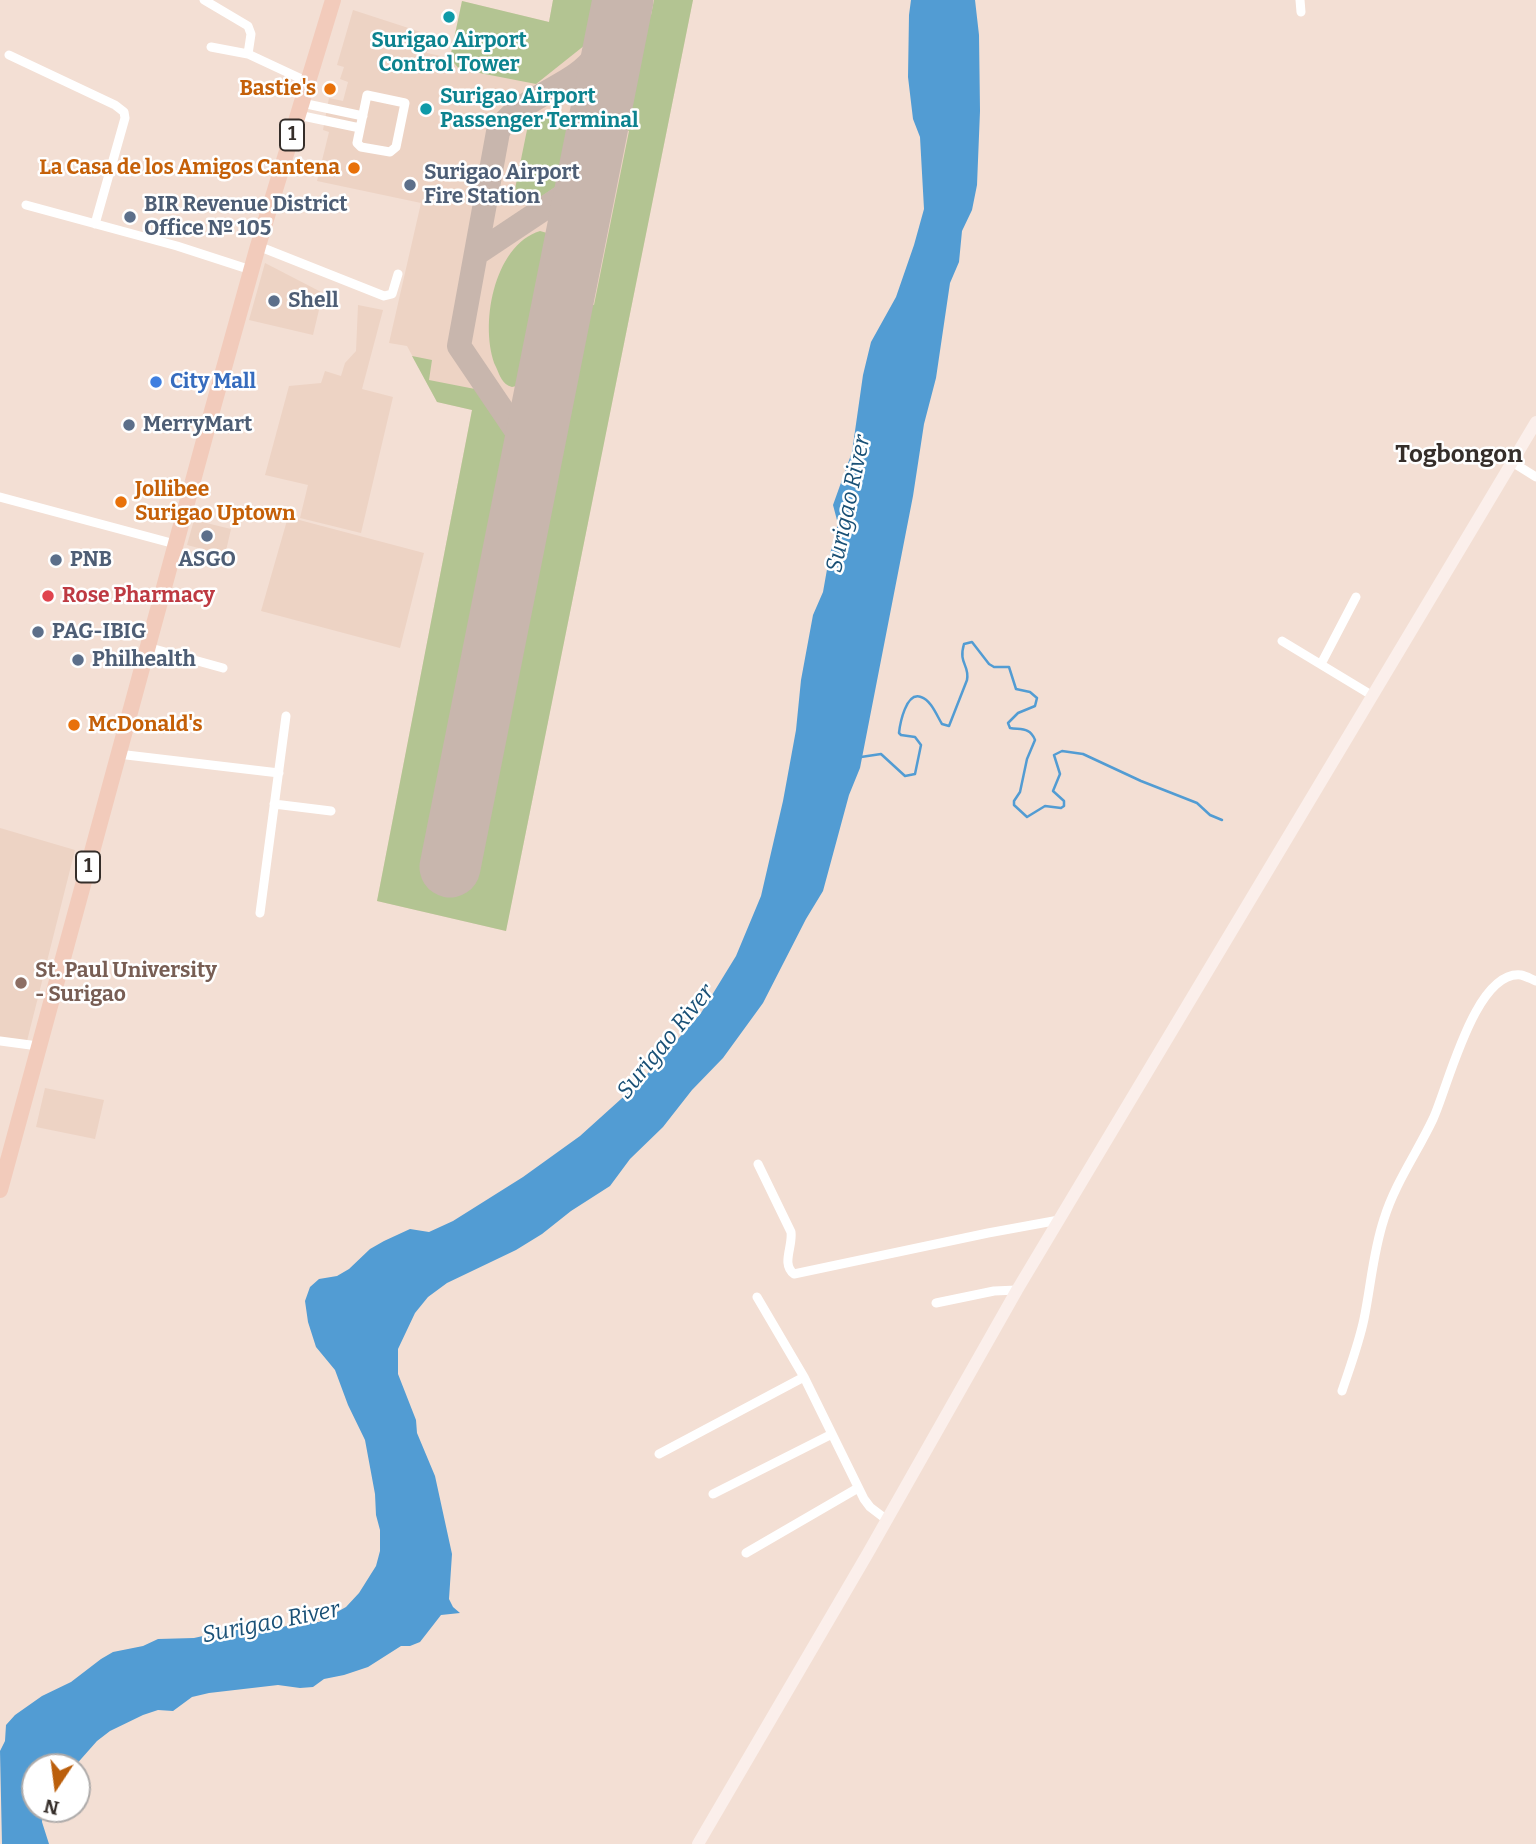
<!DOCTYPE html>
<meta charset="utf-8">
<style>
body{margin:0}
#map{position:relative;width:1536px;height:1844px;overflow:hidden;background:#f3dfd4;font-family:Bitter,serif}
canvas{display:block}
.north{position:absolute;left:21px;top:1753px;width:70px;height:70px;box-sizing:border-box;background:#fff;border:2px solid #aeabaa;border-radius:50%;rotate:193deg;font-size:19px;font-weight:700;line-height:28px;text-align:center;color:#352e2a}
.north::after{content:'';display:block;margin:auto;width:24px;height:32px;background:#bb5f0c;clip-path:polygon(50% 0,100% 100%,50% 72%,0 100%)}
</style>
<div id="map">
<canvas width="1536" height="1844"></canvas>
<div class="north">N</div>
</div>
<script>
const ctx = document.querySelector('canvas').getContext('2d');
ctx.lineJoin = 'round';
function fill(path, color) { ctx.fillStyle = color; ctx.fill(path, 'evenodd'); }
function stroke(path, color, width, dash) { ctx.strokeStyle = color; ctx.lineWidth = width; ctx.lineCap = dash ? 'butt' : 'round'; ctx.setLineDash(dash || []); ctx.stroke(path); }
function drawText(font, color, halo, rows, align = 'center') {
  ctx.font = font + ' Bitter,serif'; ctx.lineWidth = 5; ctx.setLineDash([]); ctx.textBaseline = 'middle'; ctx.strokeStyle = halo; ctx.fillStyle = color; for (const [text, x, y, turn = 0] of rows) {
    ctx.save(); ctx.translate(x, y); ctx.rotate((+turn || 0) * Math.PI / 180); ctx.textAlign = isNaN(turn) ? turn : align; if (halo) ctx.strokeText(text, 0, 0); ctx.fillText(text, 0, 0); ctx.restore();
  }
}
const built = new Path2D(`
 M 553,0 L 693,0 L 506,931 L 377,901 L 472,410 L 437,402 L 407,346 L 389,343 L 421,203 L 317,181 L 329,132 L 323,130 L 329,98 L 343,101 L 348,82 L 340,79 L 344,67 L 337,65 L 353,10 L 430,35 L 427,53 L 450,58 L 462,1 L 549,22 Z
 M 265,263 L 323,293 L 313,335 L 249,320 Z
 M 358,305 L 383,310 L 362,389 L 393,397 L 361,533 L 300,518 L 308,485 L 265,475 L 289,386 L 321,383 L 325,371 L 341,376 L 345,363 L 356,351 Z
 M 288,517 L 424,553 L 400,648 L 261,611 Z
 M 194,520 L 231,529 L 225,555 L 187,545 Z
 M 0,828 L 75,850 L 27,1041 L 0,1037 Z
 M 45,1088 L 104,1100 L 95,1139 L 36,1127 Z`);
const green = new Path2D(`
 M 553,0 L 592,0 L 592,5 L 600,6 L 597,23 L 589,22 L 585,45 L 536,84 L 459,69 L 450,58 L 462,1 L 549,22 Z
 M 654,0 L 693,0 L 506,931 L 377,901 L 472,410 L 437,402 L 412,356 L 432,360 L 429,380 L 475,389 L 512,445 L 428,862 L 475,871 L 588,304 L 594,305 L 629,131 L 619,128 L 642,13 L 651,15 Z
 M 538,115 C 552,116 560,117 568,129 L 557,186 L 536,200 L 522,196 L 515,189 L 529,120 Z
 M 540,231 L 547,233 L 535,293 L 541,294 L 524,381 L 521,385 L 512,387 C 502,384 500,376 496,367 C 479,328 493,245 540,231 Z`);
const water = new Path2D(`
 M 911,0 L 975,0 L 979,35 L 980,111 L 977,185 L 972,210 L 962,231 L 959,262 L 950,283 L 936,378 L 924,424 L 913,496 L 860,768 L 849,795 L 823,891 L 806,919 L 763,1003 L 723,1058 L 692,1090 L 663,1127 L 630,1159 L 610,1186 L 571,1211 L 542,1234 L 516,1250 L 447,1283 L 428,1297 L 415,1313 L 398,1349 L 398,1374 L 416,1420 L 417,1433 L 435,1476 L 452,1554 L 449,1599 L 453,1607 L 460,1613 L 441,1615 L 420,1642 L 410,1646 L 401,1646 L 368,1667 L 344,1675 L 324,1679 L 313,1687 L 300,1688 L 278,1685 L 209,1693 L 192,1697 L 173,1711 L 158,1710 L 143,1715 L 110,1731 L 97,1741 L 74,1767 L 35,1767 L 35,1809 L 43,1809 L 42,1822 L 49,1844 L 2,1844 L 0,1751 L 5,1741 L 6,1725 L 15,1715 L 42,1696 L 71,1682 L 101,1659 L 113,1652 L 143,1646 L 158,1639 L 194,1638 L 230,1630 L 277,1629 L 295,1623 L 319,1622 L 346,1607 L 359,1593 L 376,1566 L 380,1551 L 380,1530 L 376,1515 L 375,1494 L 365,1440 L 348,1405 L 335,1370 L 316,1347 L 308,1322 L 305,1301 L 310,1287 L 319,1279 L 337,1276 L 349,1269 L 370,1249 L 384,1241 L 410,1229 L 429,1232 L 453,1221 L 523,1177 L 580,1136 L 641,1081 L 701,1013 L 736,956 L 761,896 L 783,801 L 796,730 L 801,680 L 813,615 L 823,592 L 829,558 L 838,524 L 833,505 L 852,452 L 863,375 L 871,342 L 896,297 L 914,245 L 924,209 L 920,137 L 913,119 L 908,77 L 909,15 Z`);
const stream = new Path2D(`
 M 861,757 L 881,754 L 905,776 L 915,774 L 921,745 L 915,737 L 901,735 L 899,733 C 900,724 906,691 921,697 C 931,700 937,716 942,724 L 949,726 L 967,680 C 970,665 958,664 964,644 L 972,642 L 989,664 L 994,667 L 1009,667 L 1016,689 L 1030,692 L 1037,698 L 1035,706 L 1018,713 L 1008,723 L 1010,728 C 1021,730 1030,727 1035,740 L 1027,759 L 1020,792 L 1014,801 L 1014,805 L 1027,817 L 1045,806 L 1061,808 L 1064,806 L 1064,801 L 1053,791 L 1060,774 L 1054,755 L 1062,751 L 1083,754 L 1141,781 L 1197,803 L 1210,815 L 1222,820`);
const taxiway = new Path2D(`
 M 476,254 L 587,180
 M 532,454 L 459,346 L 498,132 C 511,106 554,91 577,74 C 593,62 606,45 617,29`);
const runway = new Path2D(`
 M 450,867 L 623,0`);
const street = new Path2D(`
 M 204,0 L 248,26 L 251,34 L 248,54
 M 1300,0 L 1301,12
 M 211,47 L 248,54 L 308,82
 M 9,55 L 115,105 L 124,112 L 125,118 L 95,224
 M 367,95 L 405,103 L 396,147 L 390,152 L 361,147 L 357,143 Z
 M 302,103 L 363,116
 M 298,115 L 360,128
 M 26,205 L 177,246 L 251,270
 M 258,246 L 384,296 L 392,294 L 398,274
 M 1512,462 L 1536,477
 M 0,497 L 175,544
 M 1282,641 L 1373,696
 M 147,647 L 223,668
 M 1321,664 L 1356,597
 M 118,754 L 279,773
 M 274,804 L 331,811
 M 260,913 L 286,716
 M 0,1041 L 38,1046
 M 758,1164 L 791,1232 C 793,1247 781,1264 794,1274 L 988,1233 L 1059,1220
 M 757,1297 L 804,1377 L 864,1499 L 870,1507 L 887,1520
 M 936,1303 L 994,1291 L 1017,1290
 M 1342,1391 C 1350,1367 1359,1343 1364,1319 C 1371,1285 1373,1252 1384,1219 C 1395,1183 1417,1153 1433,1119 C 1448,1087 1475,970 1521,975 C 1526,976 1531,979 1536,981
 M 659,1454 L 804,1377
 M 713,1494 L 832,1434
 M 746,1553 L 858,1488`);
const secondary = new Path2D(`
 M 698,1844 L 868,1553 L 1017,1290 L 1536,422`);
const highway = new Path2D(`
 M 0,1190 L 212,411 L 258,246 L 333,0`);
const markers = [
 [449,17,7,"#0f9aa8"],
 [330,89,7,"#e8710a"],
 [426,109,7,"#0f9aa8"],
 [354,168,7,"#e8710a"],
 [410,185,7,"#5c6f8a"],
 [130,217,7,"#5c6f8a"],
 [274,301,7,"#5c6f8a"],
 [156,382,7,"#3f7fe0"],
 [129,425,7,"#5c6f8a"],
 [121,502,7,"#e8710a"],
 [207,536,7,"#5c6f8a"],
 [56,560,7,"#5c6f8a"],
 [48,596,7,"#e0444e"],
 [38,632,7,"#5c6f8a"],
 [78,660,7,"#5c6f8a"],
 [74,725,7,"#e8710a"],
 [21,983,7,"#8d6e63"]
];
const shields = [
 [292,135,24],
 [88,867,24]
];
const shieldNames = [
 ["1",292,135],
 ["1",88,867]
];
const cultureNames = [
 ["Surigao Airport",449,41],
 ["Control Tower",449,65],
 ["Surigao Airport",440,97,"left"],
 ["Passenger Terminal",440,121,"left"]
];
const foodNames = [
 ["Bastie's",316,89],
 ["La Casa de los Amigos Cantena",340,168],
 ["Jollibee",135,490,"left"],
 ["Surigao Uptown",135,514,"left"],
 ["McDonald's",88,725,"left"]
];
const serviceNames = [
 ["Surigao Airport",424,173],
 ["Fire Station",424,197],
 ["BIR Revenue District",144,205],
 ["Office № 105",144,229],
 ["Shell",288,301],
 ["MerryMart",143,425],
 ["PNB",70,560],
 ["ASGO",207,560,"center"],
 ["PAG-IBIG",52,632],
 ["Philhealth",92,660]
];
const shopNames = [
 ["City Mall",170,382]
];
const healthNames = [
 ["Rose Pharmacy",62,596]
];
const educationNames = [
 ["St. Paul University",35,971],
 ["- Surigao",35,995]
];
const waterNames = [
 ["Surigao River",849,504,-78],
 ["Surigao River",666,1042,-51],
 ["Surigao River",271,1623,-11]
];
const quarterNames = [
 ["Togbongon",1459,455]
];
fill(built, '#edd3c4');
fill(green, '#b3c492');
fill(water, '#529cd3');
stroke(stream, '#529cd3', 2.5);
stroke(taxiway, '#c8b6ad', 24);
stroke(runway, '#c8b6ad', 61);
stroke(street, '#fff', 9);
stroke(secondary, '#fbefeb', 12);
stroke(highway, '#f2cbbb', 16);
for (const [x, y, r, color] of markers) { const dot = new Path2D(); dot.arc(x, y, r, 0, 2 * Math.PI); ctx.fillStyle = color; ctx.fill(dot); stroke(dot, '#fff', 2.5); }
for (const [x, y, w] of shields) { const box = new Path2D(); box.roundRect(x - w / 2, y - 15.5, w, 31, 5); ctx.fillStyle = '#fff'; ctx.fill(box); stroke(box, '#352e2a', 2); }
drawText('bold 19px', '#352e2a', null, shieldNames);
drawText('bold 21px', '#0d838f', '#fff', cultureNames);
drawText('bold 21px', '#c56008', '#fff', foodNames, 'right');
drawText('bold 21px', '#4e5e75', '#fff', serviceNames, 'left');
drawText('bold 21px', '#366cbe', '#fff', shopNames, 'left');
drawText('bold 21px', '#be3a42', '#fff', healthNames, 'left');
drawText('bold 21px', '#785e54', '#fff', educationNames, 'left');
drawText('italic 23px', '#195076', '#fff', waterNames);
drawText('bold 24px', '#352e2a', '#fff', quarterNames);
</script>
